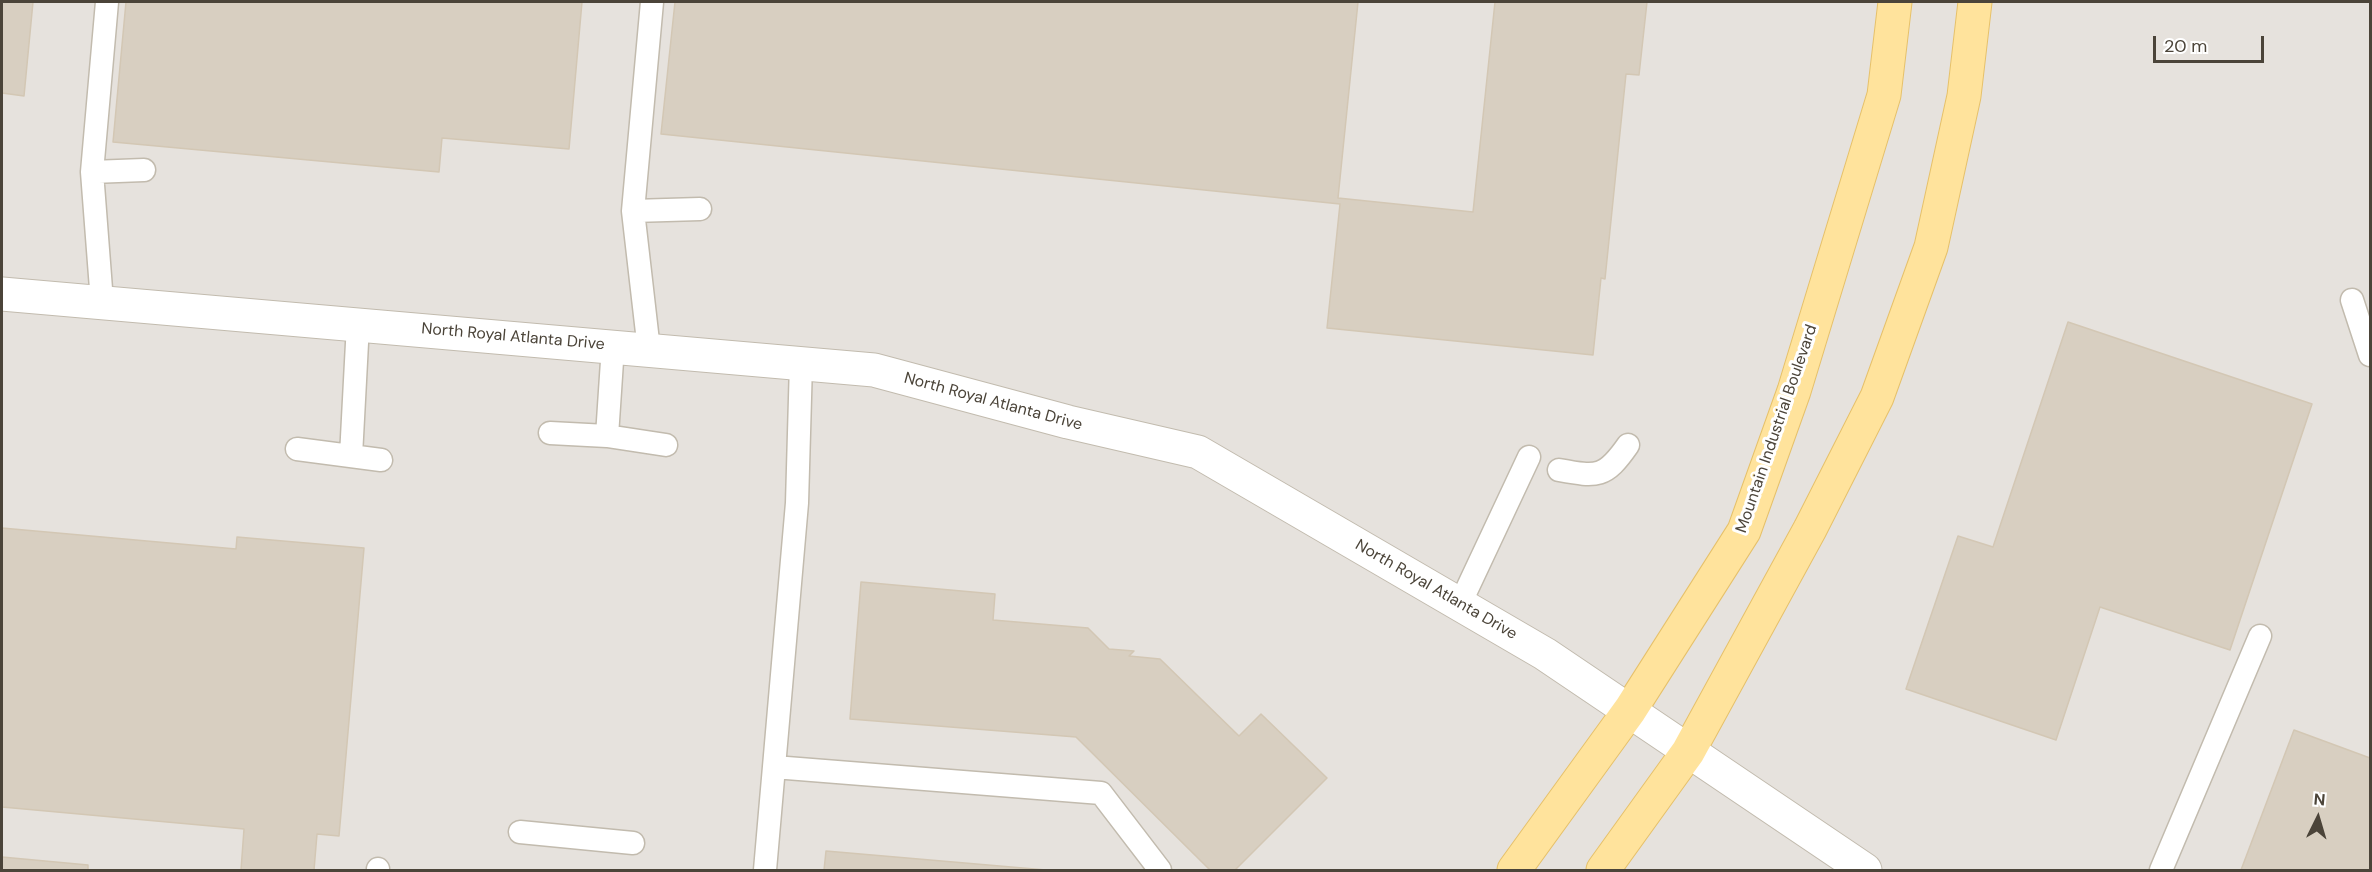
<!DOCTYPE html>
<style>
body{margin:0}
#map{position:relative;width:2372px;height:872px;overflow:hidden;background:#f6f3ec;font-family:"DM Sans",sans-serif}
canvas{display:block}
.frame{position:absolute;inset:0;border:3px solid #4b4439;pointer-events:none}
.north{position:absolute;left:2288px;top:788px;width:60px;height:60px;-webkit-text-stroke:4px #fff;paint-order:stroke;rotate:5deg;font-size:16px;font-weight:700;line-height:24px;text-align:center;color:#4b4439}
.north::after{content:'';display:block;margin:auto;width:21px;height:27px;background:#4b4439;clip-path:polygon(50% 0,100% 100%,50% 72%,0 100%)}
.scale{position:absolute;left:2153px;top:36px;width:111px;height:27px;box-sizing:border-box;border:3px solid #4b4439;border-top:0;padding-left:8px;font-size:18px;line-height:21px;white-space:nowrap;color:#4b4439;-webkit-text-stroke:4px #fff;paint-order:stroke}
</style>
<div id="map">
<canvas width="2372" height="872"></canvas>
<div class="frame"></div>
<div class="north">N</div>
<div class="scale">20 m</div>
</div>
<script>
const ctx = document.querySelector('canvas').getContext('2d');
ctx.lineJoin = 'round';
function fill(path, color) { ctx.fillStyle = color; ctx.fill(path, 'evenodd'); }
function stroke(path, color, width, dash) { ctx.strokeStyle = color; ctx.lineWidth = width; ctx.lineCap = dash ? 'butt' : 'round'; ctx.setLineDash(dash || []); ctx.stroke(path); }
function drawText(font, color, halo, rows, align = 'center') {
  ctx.font = font + ' "DM Sans",sans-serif'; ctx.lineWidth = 6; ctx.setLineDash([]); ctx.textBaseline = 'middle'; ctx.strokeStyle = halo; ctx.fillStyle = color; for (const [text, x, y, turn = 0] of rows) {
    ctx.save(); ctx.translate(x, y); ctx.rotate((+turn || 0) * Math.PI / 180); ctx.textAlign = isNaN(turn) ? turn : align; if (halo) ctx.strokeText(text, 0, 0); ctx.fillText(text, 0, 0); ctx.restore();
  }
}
const industrial = new Path2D(`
 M 2,2 L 2370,2 L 2370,870 L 2,870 Z`);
const building = new Path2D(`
 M 2,2 L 33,2 L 24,96 L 2,93 Z
 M 126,2 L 582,2 L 569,149 L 442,138 L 439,172 L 113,142 Z
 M 675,2 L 1358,2 L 1338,198 L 1473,212 L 1495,2 L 1647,2 L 1639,75 L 1626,74 L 1605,279 L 1601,278 L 1593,355 L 1327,328 L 1340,204 L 661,134 Z
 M 2068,322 L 2312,404 L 2230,650 L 2100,607 L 2056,740 L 1906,689 L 1958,536 L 1993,547 Z
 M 2,528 L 236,549 L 237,537 L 364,548 L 339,836 L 317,834 L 314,870 L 241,870 L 244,829 L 2,807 Z
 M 861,582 L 995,594 L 993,620 L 1088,628 L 1109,649 L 1134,651 L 1129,656 L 1160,659 L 1239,736 L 1261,714 L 1327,778 L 1235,870 L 1210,870 L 1076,737 L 850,719 Z
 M 2294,730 L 2370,758 L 2370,870 L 2241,870 Z
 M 826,851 L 1046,870 L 824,870 Z
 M 2,857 L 88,865 L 88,870 L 2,870 Z`);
const lane = new Path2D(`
 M 92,172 L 144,170
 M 633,211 L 700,209
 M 2352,300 L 2370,355
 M 102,302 L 92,172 L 107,2
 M 649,350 L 633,211 L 652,2
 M 550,433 L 607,436 L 666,445
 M 607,436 L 613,346
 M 297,449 L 381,460
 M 351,456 L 358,324
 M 1559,470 C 1598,477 1605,478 1628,445
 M 1460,604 L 1529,457
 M 774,767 L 1101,793 L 1160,870
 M 520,832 L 633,843
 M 378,870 L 378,869
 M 765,870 L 797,503 L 801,363
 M 2161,870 L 2260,636`);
const street = new Path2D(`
 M 2,294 L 874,370 L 1068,422 L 1198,452 L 1545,654 L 1865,870`);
const primary = new Path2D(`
 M 1514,870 L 1630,710 L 1744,531 L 1794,391 L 1884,95 L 1895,2
 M 1603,870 L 1688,752 L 1810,529 L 1877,397 L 1931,247 L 1964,96 L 1975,2`);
const streetNames = [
 ["North Royal Atlanta Drive",513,337,5],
 ["North Royal Atlanta Drive",993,402,15],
 ["Mountain Industrial Boulevard",1777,429,-71],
 ["North Royal Atlanta Drive",1436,590,30]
];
fill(industrial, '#e6e2dd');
fill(building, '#d8cfc1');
stroke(building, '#d3c7b4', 1.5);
stroke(lane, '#c2bbae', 25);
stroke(street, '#c2bbae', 35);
stroke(primary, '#e6c16a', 35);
stroke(lane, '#fff', 22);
stroke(street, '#fff', 33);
stroke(primary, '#ffe39c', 33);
drawText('16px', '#4b4439', '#fff', streetNames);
</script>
